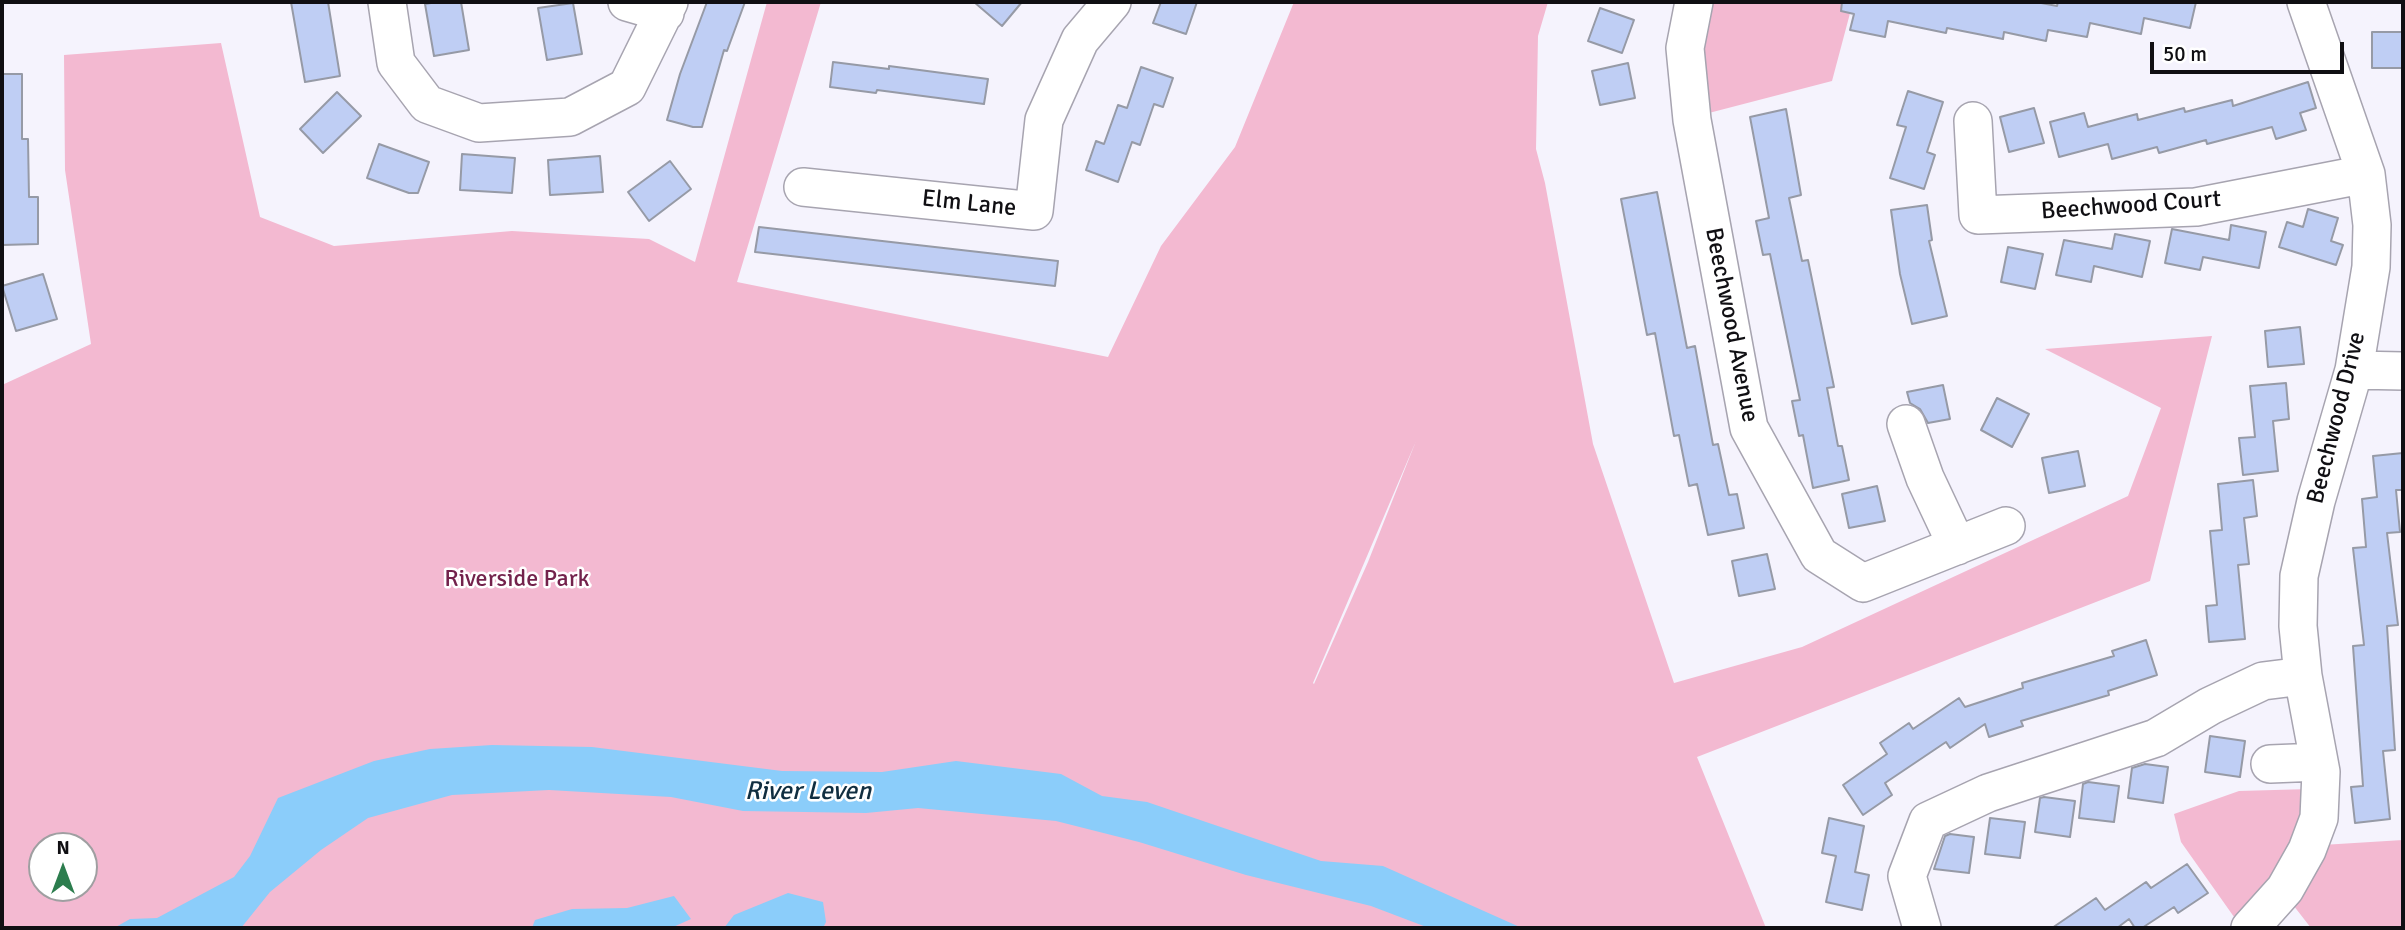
<!DOCTYPE html>
<style>
body{margin:0}
#map{position:relative;width:2405px;height:930px;overflow:hidden;background:#f5f3fd;font-family:Signika,sans-serif}
canvas{display:block}
.frame{position:absolute;inset:0;border:4px solid #100f13;pointer-events:none}
.north{position:absolute;left:28px;top:832px;width:70px;height:70px;box-sizing:border-box;background:#fff;border:2px solid #9f9fa1;border-radius:50%;rotate:0deg;font-size:19px;font-weight:700;line-height:28px;text-align:center;color:#100f13}
.north::after{content:'';display:block;margin:auto;width:24px;height:32px;background:#2c7d4e;clip-path:polygon(50% 0,100% 100%,50% 72%,0 100%)}
.scale{position:absolute;left:2150px;top:42px;width:194px;height:32px;box-sizing:border-box;border:4px solid #100f13;border-top:0;padding-left:9px;font-size:21px;line-height:24px;white-space:nowrap;color:#100f13;-webkit-text-stroke:5px #fff;paint-order:stroke}
</style>
<div id="map">
<canvas width="2405" height="930"></canvas>
<div class="frame"></div>
<div class="north">N</div>
<div class="scale">50 m</div>
</div>
<script>
const ctx = document.querySelector('canvas').getContext('2d');
ctx.lineJoin = 'round';
function fill(path, color) { ctx.fillStyle = color; ctx.fill(path, 'evenodd'); }
function stroke(path, color, width, dash) { ctx.strokeStyle = color; ctx.lineWidth = width; ctx.lineCap = dash ? 'butt' : 'round'; ctx.setLineDash(dash || []); ctx.stroke(path); }
function drawText(font, color, halo, rows, align = 'center') {
  ctx.font = font + ' Signika,sans-serif'; ctx.lineWidth = 5; ctx.setLineDash([]); ctx.textBaseline = 'middle'; ctx.strokeStyle = halo; ctx.fillStyle = color; for (const [text, x, y, turn = 0] of rows) {
    ctx.save(); ctx.translate(x, y); ctx.rotate((+turn || 0) * Math.PI / 180); ctx.textAlign = isNaN(turn) ? turn : align; if (halo) ctx.strokeText(text, 0, 0); ctx.fillText(text, 0, 0); ctx.restore();
  }
}
const green = new Path2D(`
 M 767,2 L 821,2 L 737,282 L 1108,357 L 1161,246 L 1235,147 L 1294,2 L 1548,2 L 1538,36 L 1536,149 L 1545,183 L 1593,444 L 1674,683 L 1802,647 L 2128,496 L 2161,408 L 2045,349 L 2212,336 L 2150,581 L 1697,757 L 1766,928 L 2,928 L 2,385 L 91,344 L 65,170 L 64,55 L 221,43 L 260,217 L 334,246 L 512,231 L 649,239 L 695,262 ZM 1416,441 L 1368,562 L 1314,684 L 1313,683 ZM 42,846 L 84,846 L 84,888 L 42,888 Z
 M 1714,2 L 1853,2 L 1832,81 L 1705,114 L 1698,49 L 1705,9 Z
 M 2310,789 L 2289,867 L 2239,924 L 2181,842 L 2174,814 L 2239,791 Z
 M 2403,840 L 2403,928 L 2311,928 L 2290,901 L 2322,845 Z`);
const water = new Path2D(`
 M 492,745 L 592,747 L 782,771 L 882,772 L 956,761 L 1061,774 L 1102,796 L 1147,802 L 1321,861 L 1383,866 L 1522,928 L 1429,928 L 1371,906 L 1246,875 L 1139,842 L 1056,821 L 918,808 L 866,813 L 743,811 L 671,797 L 549,790 L 452,795 L 368,818 L 321,850 L 270,892 L 241,928 L 114,928 L 130,919 L 157,918 L 234,877 L 250,856 L 278,798 L 374,761 L 430,749 Z
 M 788,893 L 823,902 L 826,922 L 823,928 L 724,928 L 734,915 Z
 M 674,896 L 691,919 L 671,928 L 532,928 L 535,920 L 572,909 L 627,908 Z`);
const building = new Path2D(`
 M 291,2 L 328,2 L 340,76 L 305,82 Z
 M 437,2 L 461,2 L 469,50 L 434,56 L 425,4 Z
 M 707,2 L 745,2 L 727,51 L 724,50 L 702,127 L 693,127 L 667,120 L 680,74 Z
 M 974,2 L 1022,2 L 1002,26 Z
 M 1161,2 L 1197,2 L 1186,34 L 1153,23 Z
 M 1842,2 L 2036,2 L 2057,6 L 2058,2 L 2196,2 L 2190,28 L 2144,18 L 2141,34 L 2090,23 L 2087,37 L 2048,30 L 2046,41 L 2004,32 L 2003,39 L 1947,28 L 1946,33 L 1888,21 L 1885,37 L 1850,30 L 1854,14 L 1841,11 Z
 M 573,3 L 582,54 L 547,60 L 538,8 Z
 M 1600,8 L 1634,20 L 1622,53 L 1588,41 Z
 M 2372,32 L 2403,32 L 2403,68 L 2372,68 Z
 M 833,62 L 889,69 L 889,66 L 988,79 L 984,104 L 877,90 L 876,93 L 830,87 Z
 M 1628,63 L 1635,98 L 1600,105 L 1592,71 Z
 M 1141,67 L 1173,78 L 1163,107 L 1154,104 L 1140,145 L 1132,142 L 1118,182 L 1086,170 L 1096,141 L 1104,144 L 1118,105 L 1127,108 Z
 M 2,74 L 22,74 L 22,139 L 28,139 L 29,197 L 38,197 L 38,244 L 2,245 Z
 M 2308,82 L 2316,108 L 2300,113 L 2306,130 L 2276,139 L 2272,127 L 2207,144 L 2206,140 L 2159,153 L 2157,147 L 2112,159 L 2108,144 L 2059,157 L 2050,122 L 2084,113 L 2088,127 L 2137,114 L 2138,120 L 2184,108 L 2185,112 L 2232,100 L 2233,106 Z
 M 1908,91 L 1943,102 L 1927,152 L 1935,155 L 1924,189 L 1890,178 L 1906,127 L 1897,125 Z
 M 337,92 L 361,116 L 323,153 L 300,129 Z
 M 2034,108 L 2044,143 L 2009,152 L 2000,117 Z
 M 1786,109 L 1801,195 L 1789,198 L 1802,261 L 1808,260 L 1834,387 L 1827,388 L 1838,446 L 1842,446 L 1849,480 L 1813,488 L 1803,435 L 1799,436 L 1792,401 L 1800,400 L 1770,254 L 1763,255 L 1756,221 L 1769,218 L 1750,117 Z
 M 379,144 L 429,162 L 418,193 L 409,193 L 367,178 Z
 M 462,154 L 515,158 L 512,193 L 460,190 Z
 M 600,156 L 603,192 L 550,195 L 548,160 Z
 M 670,161 L 691,189 L 649,221 L 628,192 Z
 M 1657,192 L 1687,348 L 1695,346 L 1713,445 L 1718,444 L 1729,495 L 1737,494 L 1744,528 L 1708,535 L 1697,484 L 1689,486 L 1679,435 L 1674,436 L 1655,333 L 1647,335 L 1621,199 Z
 M 1927,205 L 1932,240 L 1929,241 L 1947,316 L 1912,324 L 1900,274 L 1891,210 Z
 M 2308,209 L 2338,218 L 2331,241 L 2343,245 L 2336,265 L 2279,247 L 2287,222 L 2303,227 Z
 M 2231,225 L 2266,232 L 2259,268 L 2203,257 L 2200,270 L 2165,263 L 2172,229 L 2229,240 Z
 M 759,227 L 1058,261 L 1055,286 L 755,252 Z
 M 2115,234 L 2150,241 L 2142,277 L 2094,266 L 2091,282 L 2056,275 L 2064,240 L 2112,249 Z
 M 2008,247 L 2043,254 L 2035,289 L 2001,282 Z
 M 43,274 L 57,319 L 16,331 L 2,286 Z
 M 2300,327 L 2304,364 L 2268,367 L 2265,331 Z
 M 2286,383 L 2289,419 L 2273,421 L 2278,471 L 2243,475 L 2239,438 L 2255,437 L 2250,386 Z
 M 1943,385 L 1950,419 L 1928,423 L 1920,409 L 1910,403 L 1907,392 Z
 M 1997,398 L 2029,414 L 2012,447 L 1981,430 Z
 M 2078,451 L 2085,486 L 2049,493 L 2042,458 Z
 M 2403,453 L 2403,490 L 2396,490 L 2400,532 L 2387,533 L 2398,625 L 2387,626 L 2395,750 L 2383,751 L 2390,819 L 2355,823 L 2351,787 L 2363,786 L 2353,646 L 2364,645 L 2353,548 L 2366,547 L 2362,499 L 2377,497 L 2373,456 Z
 M 2253,480 L 2257,516 L 2244,518 L 2249,564 L 2238,565 L 2245,639 L 2209,642 L 2206,606 L 2217,605 L 2210,531 L 2222,530 L 2218,484 Z
 M 1877,486 L 1885,521 L 1849,528 L 1842,494 Z
 M 1767,554 L 1775,589 L 1739,596 L 1732,561 Z
 M 2146,640 L 2157,675 L 2108,691 L 2109,695 L 2021,721 L 2023,726 L 1989,737 L 1985,724 L 1950,748 L 1946,742 L 1885,783 L 1892,795 L 1863,815 L 1843,785 L 1887,754 L 1880,743 L 1909,723 L 1913,729 L 1959,698 L 1965,707 L 2023,688 L 2022,683 L 2114,656 L 2112,651 Z
 M 2210,736 L 2245,741 L 2240,777 L 2205,772 Z
 M 2145,764 L 2168,767 L 2163,803 L 2128,798 L 2132,768 Z
 M 2088,782 L 2119,786 L 2114,822 L 2079,818 L 2083,784 Z
 M 2044,797 L 2075,801 L 2070,837 L 2035,832 L 2040,798 Z
 M 1829,818 L 1864,826 L 1855,872 L 1869,875 L 1862,910 L 1826,902 L 1836,856 L 1822,853 Z
 M 1990,818 L 2025,822 L 2020,858 L 1985,854 Z
 M 1950,834 L 1974,837 L 1969,873 L 1934,869 L 1945,836 Z
 M 2187,864 L 2208,893 L 2178,913 L 2174,907 L 2142,928 L 2135,928 L 2129,919 L 2117,928 L 2052,928 L 2096,898 L 2105,910 L 2146,882 L 2151,888 Z`);
const minor = new Path2D(`
 M 387,2 L 396,63 L 427,104 L 479,123 L 570,117 L 627,87 L 669,2
 M 627,2 L 665,13
 M 1694,2 L 1685,48 L 1692,120 L 1749,428 L 1819,555 L 1863,583 L 2006,526
 M 1973,121 L 1978,215 L 2196,207 L 2366,174
 M 803,187 L 1034,211 L 1044,120 L 1080,40 L 1112,2
 M 2354,370 L 2403,371
 M 1906,424 L 1925,478 L 1957,546
 M 2270,764 L 2319,762
 M 1922,928 L 1907,876 L 1928,821 L 1988,793 L 2156,738 L 2210,706 L 2263,681 L 2303,676
 M 2250,928 L 2285,889 L 2307,850 L 2319,818 L 2321,772 L 2303,676 L 2298,626 L 2299,576 L 2316,501 L 2354,370 L 2371,267 L 2372,225 L 2366,174 L 2306,2`);
const streetNames = [
 ["Elm Lane",969,204,6],
 ["Beechwood Court",2131,206,-4],
 ["Beechwood Avenue",1731,325,79],
 ["Beechwood Drive",2337,418,-76]
];
const parkNames = [
 ["Riverside Park",517,580]
];
const waterNames = [
 ["River Leven",808,792]
];
fill(green, '#f3b9d1');
fill(water, '#8bcdfa');
fill(building, '#bfcef4');
stroke(building, '#969aa6', 2);
stroke(minor, '#a7a4b0', 40);
stroke(minor, '#fff', 37);
drawText('24px', '#100f13', '#fff', streetNames);
drawText('24px', '#73224c', '#fff', parkNames);
drawText('italic 26px', '#102e40', '#fff', waterNames);
</script>
